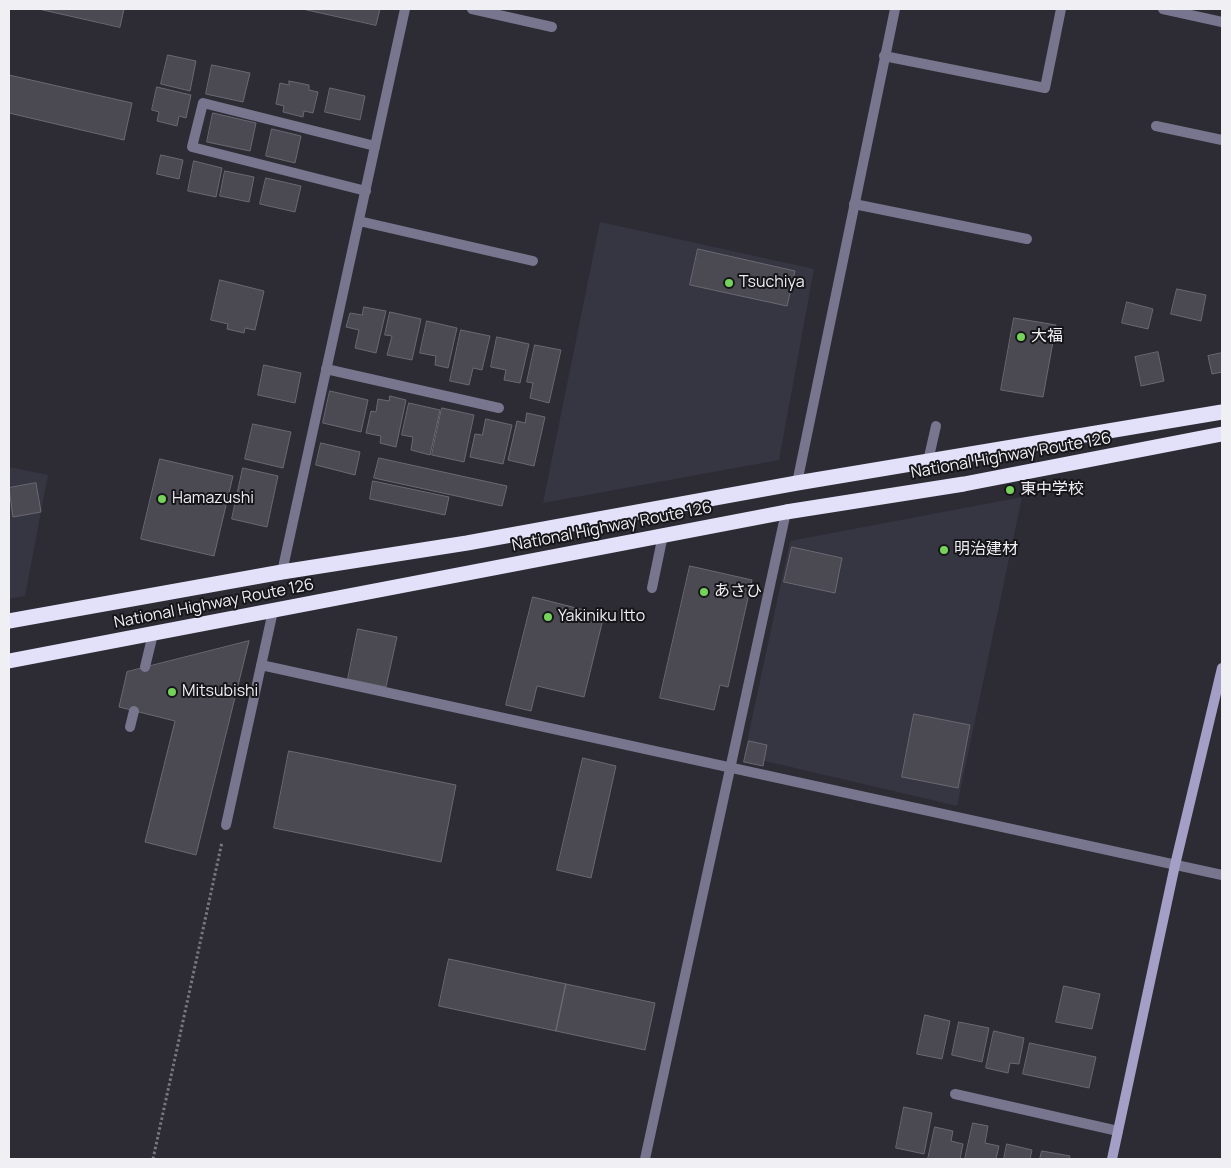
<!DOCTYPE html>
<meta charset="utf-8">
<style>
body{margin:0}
#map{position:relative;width:1231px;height:1168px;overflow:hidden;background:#2d2c34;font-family:Manrope,sans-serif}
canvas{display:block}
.frame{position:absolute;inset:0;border:10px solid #efeff4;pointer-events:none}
</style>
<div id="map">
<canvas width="1231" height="1168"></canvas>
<div class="frame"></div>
</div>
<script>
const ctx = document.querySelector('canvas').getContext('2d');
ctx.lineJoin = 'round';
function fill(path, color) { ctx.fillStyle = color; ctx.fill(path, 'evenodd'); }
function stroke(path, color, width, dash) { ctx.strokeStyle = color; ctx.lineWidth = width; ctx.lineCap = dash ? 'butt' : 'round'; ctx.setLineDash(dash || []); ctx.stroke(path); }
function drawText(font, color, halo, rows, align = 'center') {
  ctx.font = font + ' Manrope,"Noto Sans JP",sans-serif'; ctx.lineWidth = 4; ctx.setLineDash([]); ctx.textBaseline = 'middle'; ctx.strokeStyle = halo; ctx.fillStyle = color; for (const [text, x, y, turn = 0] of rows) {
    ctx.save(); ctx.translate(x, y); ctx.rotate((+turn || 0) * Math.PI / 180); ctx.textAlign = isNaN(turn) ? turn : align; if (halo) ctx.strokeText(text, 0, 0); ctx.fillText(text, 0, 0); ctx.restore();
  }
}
const built = new Path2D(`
 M 600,222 L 814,269 L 779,460 L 543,503 Z
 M 9,467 L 48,475 L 25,596 L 9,599 Z
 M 1022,497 L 957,806 L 744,756 L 790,541 Z`);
const building = new Path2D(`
 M 39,9 L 124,9 L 120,27 Z
 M 303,9 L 380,9 L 376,25 Z
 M 168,55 L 196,61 L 190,91 L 161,84 Z
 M 212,65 L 250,73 L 243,102 L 206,94 Z
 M 9,75 L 132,103 L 124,140 L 9,113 Z
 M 289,81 L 309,85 L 309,90 L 318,92 L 313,113 L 304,111 L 303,117 L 283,112 L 284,106 L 276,104 L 280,83 L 289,85 Z
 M 157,87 L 191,95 L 186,118 L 179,116 L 177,126 L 157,121 L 159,112 L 152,110 Z
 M 330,88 L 365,96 L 360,120 L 325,112 Z
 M 213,113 L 256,123 L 250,151 L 207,142 Z
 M 272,129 L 301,136 L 295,163 L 266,156 Z
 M 161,155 L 183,160 L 179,179 L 157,174 Z
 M 194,161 L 222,168 L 216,197 L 188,191 Z
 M 225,171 L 254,177 L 249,202 L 220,196 Z
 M 266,178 L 301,186 L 295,212 L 260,204 Z
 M 698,249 L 795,271 L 787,306 L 690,285 Z
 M 220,280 L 264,291 L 255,330 L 245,328 L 244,333 L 227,329 L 228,324 L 211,320 Z
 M 1177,289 L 1206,295 L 1201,321 L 1171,314 Z
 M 1127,302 L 1153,309 L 1148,329 L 1122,323 Z
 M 364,307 L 386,311 L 376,353 L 355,348 L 359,330 L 346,327 L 350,313 L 362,315 Z
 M 390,312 L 421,319 L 412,360 L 387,355 L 392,336 L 385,335 Z
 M 1014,318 L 1056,325 L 1043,397 L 1001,390 Z
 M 427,321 L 457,328 L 448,368 L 435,365 L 436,356 L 420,353 Z
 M 461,330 L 490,336 L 482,370 L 473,368 L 469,385 L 450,381 Z
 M 497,337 L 529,344 L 520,383 L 504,380 L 506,370 L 491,367 Z
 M 535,345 L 561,350 L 549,403 L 530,398 L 533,383 L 527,382 Z
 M 1158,352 L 1164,381 L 1141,386 L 1135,357 Z
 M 1222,353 L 1222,372 L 1212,374 L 1208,356 Z
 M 264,365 L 301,373 L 295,403 L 258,395 Z
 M 330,391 L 368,400 L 361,432 L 323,423 Z
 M 390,396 L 406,400 L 396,447 L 380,443 L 381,436 L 366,433 L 371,411 L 376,412 L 378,399 L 389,401 Z
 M 409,403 L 440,410 L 430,455 L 411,450 L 413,437 L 402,435 Z
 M 442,408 L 474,415 L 464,462 L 432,455 Z
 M 527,413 L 545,417 L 534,466 L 508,460 L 517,421 L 525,423 Z
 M 486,419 L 512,425 L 503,464 L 470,457 L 475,434 L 482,435 Z
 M 253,424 L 291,432 L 283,468 L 245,459 Z
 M 321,443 L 360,452 L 355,475 L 316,465 Z
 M 379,458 L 507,486 L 502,506 L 374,478 Z
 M 160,459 L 233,476 L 214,556 L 141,539 Z
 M 243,468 L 278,476 L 267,527 L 232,519 Z
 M 373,481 L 449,497 L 445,515 L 370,499 Z
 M 36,483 L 41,512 L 13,517 L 9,488 Z
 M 792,547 L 842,558 L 835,593 L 784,582 Z
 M 690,566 L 752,580 L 728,687 L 720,685 L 714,710 L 660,698 Z
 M 533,597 L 604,615 L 584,697 L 537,686 L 531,711 L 506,705 Z
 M 358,629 L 397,637 L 386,687 L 348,679 Z
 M 249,641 L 196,855 L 145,842 L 175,721 L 119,707 L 127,672 Z
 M 914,714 L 970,725 L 958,788 L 902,777 Z
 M 749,741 L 767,745 L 763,766 L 744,762 Z
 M 289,751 L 456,785 L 441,862 L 274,828 Z
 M 583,758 L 616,766 L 591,878 L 557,870 Z
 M 449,959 L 566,984 L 556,1031 L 439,1006 Z
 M 566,984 L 655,1003 L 645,1050 L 556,1031 Z
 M 1064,986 L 1100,994 L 1092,1029 L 1056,1022 Z
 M 925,1015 L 950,1021 L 942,1059 L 917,1054 Z
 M 959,1022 L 989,1028 L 982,1062 L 952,1055 Z
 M 994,1031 L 1024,1038 L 1019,1064 L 1010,1063 L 1008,1073 L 986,1068 Z
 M 1030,1043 L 1096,1057 L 1089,1088 L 1023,1074 Z
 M 904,1107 L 932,1113 L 924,1154 L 896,1148 Z
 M 973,1123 L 988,1126 L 985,1143 L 999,1146 L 996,1159 L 965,1159 Z
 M 935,1127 L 953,1131 L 951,1141 L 963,1144 L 960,1159 L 928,1159 Z
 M 1007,1144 L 1032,1150 L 1030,1159 L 1004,1159 Z
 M 1042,1151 L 1070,1156 L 1069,1159 L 1040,1159 Z`);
const path = new Path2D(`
 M 153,1159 L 222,842`);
const lane = new Path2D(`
 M 472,9 L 552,27
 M 884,56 L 1045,88 L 1061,9
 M 1156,126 L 1222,140
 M 366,191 L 192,147 L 203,103 L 375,146
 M 854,204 L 1027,239
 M 326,369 L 499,408
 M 928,461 L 936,426
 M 652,588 L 663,535
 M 145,667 L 153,634
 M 130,727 L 134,711`);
const street = new Path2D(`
 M 1163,9 L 1222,22
 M 359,221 L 533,261
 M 797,483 L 895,9
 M 282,572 L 405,9
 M 261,665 L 1222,875
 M 226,825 L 273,611
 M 955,1094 L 1118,1131
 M 645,1159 L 786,512`);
const secondary = new Path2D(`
 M 1112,1159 L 1175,865 L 1222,668`);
const highway = new Path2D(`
 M 9,621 L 282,572 L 467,543 L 797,483 L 1222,412
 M 9,661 L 786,512 L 964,484 L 1222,434`);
const markers = [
 [729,283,5,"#75d25b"],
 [1021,337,5,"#75d25b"],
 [1010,490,5,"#75d25b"],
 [162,499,5,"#75d25b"],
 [944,550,5,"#75d25b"],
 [704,592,5,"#75d25b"],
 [548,617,5,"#75d25b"],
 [172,692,5,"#75d25b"]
];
const poiNames = [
 ["Tsuchiya",739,283],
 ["大福",1031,337],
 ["東中学校",1020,490],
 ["Hamazushi",172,499],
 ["明治建材",954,550],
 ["あさひ",714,592],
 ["Yakiniku Itto",558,617],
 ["Mitsubishi",182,692]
];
const streetNames = [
 ["National Highway Route 126",1011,456,-10],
 ["National Highway Route 126",612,527,-11],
 ["National Highway Route 126",214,604,-11]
];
fill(built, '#363542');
fill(building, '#4b4a52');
stroke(building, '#6a6972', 1);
stroke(path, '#77777d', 3, [2.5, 2.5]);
stroke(lane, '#78768f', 10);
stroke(street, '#78768f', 10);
stroke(secondary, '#a39fc6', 10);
stroke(highway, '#e3e1f9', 15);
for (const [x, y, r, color] of markers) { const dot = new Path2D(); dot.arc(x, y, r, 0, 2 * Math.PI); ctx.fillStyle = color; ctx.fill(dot); stroke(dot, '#161519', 2); }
drawText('16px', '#efeff4', '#161519', poiNames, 'left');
drawText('16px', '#efeff4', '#161519', streetNames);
</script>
